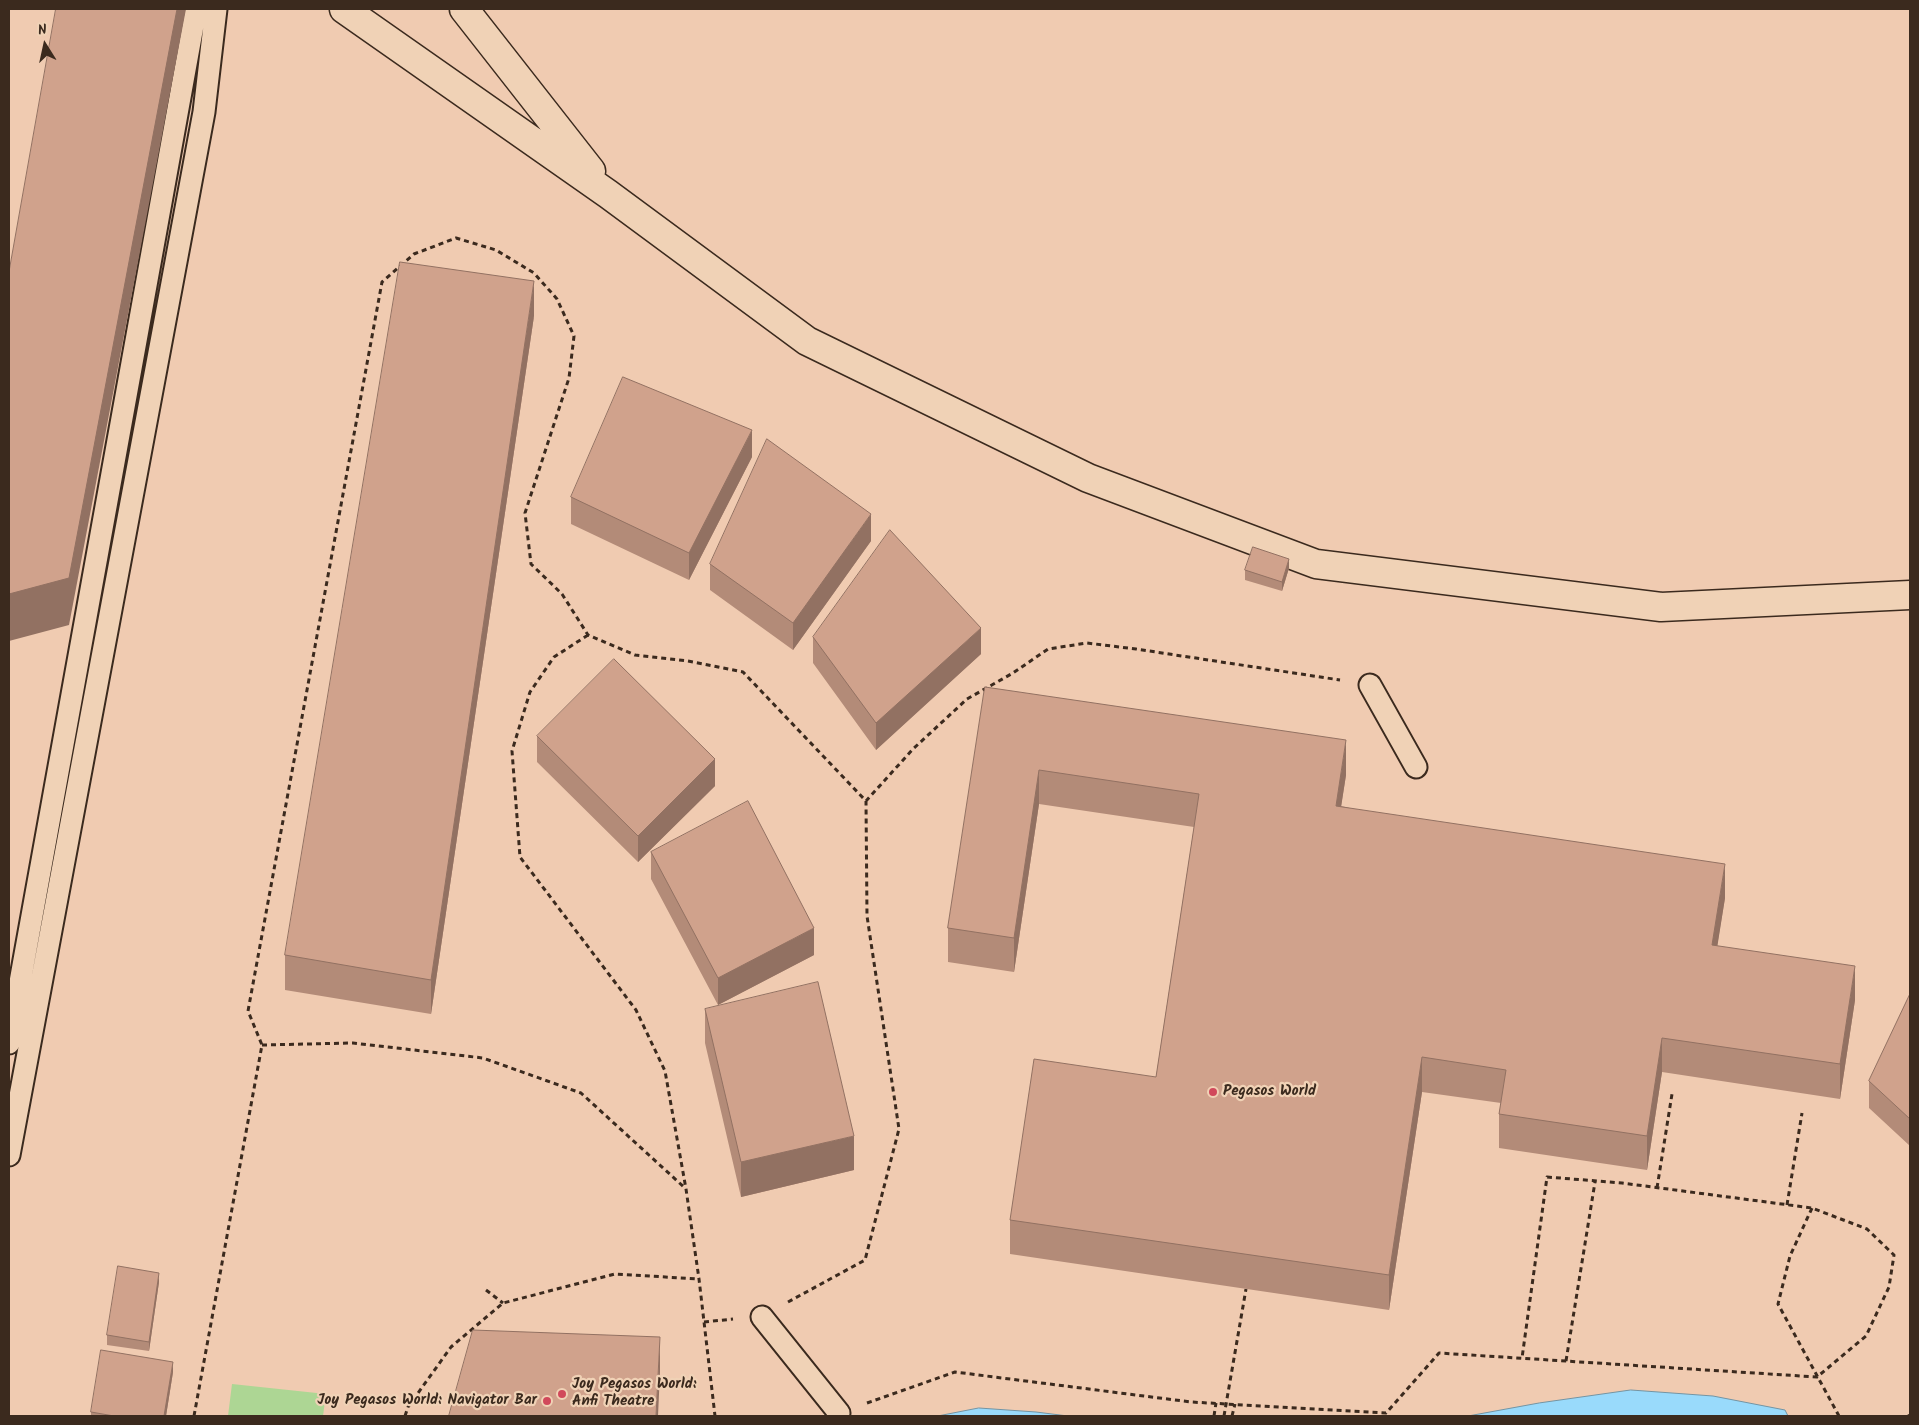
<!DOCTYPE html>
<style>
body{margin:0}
#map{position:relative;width:1919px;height:1425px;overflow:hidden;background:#f0cbb1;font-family:Kalam,sans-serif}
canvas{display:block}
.frame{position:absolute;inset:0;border:10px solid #3b2a1e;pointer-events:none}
.north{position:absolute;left:20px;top:20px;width:50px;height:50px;-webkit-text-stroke:4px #f0d2b6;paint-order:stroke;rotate:350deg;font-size:14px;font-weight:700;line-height:20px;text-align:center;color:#3b2a1e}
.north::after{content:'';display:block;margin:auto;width:18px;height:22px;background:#3b2a1e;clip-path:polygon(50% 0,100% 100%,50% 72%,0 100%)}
</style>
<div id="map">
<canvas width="1919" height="1425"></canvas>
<div class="frame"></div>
<div class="north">N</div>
</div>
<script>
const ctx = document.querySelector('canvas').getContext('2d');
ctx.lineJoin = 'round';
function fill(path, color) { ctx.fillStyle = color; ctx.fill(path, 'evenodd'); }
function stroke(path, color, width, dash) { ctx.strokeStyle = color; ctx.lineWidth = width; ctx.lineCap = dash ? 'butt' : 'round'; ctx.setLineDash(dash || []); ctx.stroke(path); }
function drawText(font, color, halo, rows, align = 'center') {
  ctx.font = font + ' Kalam,sans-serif'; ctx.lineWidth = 4.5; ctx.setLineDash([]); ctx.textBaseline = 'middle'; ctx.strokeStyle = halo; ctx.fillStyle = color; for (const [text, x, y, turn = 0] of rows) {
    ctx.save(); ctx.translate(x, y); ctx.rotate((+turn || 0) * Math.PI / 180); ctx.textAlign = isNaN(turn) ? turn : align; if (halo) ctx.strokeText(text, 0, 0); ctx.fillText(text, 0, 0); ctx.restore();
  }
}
const green = new Path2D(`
 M 232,1384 L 326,1394 L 323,1416 L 228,1416 Z`);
const water = new Path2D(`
 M 1631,1390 L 1713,1396 L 1785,1410 L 1788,1416 L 1468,1416 L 1539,1403 Z
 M 979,1408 L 1036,1412 L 1068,1416 L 938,1416 Z`);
const path = new Path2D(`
 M 588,635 L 554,657 L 530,692 L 512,751 L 520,857 L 636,1010 L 665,1071 L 686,1189 L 699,1279 L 715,1416
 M 262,1045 L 353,1043 L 483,1058 L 581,1093 L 685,1188
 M 1657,1188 L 1672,1094
 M 1787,1205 L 1802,1113
 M 1812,1208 L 1790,1256 L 1778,1304 L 1839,1416
 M 486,1290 L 503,1303
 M 788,1302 L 865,1260 L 899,1129 L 867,916 L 866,801
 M 704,1322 L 733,1319
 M 1566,1361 L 1595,1182
 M 867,1403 L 955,1372 L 1191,1402 L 1386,1413 L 1439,1353 L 1817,1377 L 1866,1336 L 1889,1287 L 1894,1255 L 1867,1229 L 1812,1208 L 1622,1183 L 1547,1177 L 1522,1358
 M 194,1416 L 262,1045 L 248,1011 L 382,282 L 414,254 L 456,238 L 496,250 L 534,273 L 557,299 L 574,336 L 569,378 L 525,513 L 531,564 L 562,594 L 588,635 L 635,655 L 688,661 L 743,672 L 866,801 L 913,749 L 967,699 L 1013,673 L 1048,649 L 1087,643 L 1136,649 L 1340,680
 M 405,1416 L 408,1407 L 451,1347 L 503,1303 L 615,1274 L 699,1279
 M 1214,1416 L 1216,1403
 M 1232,1416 L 1235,1404
 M 1908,1416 L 1910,1415`);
const service = new Path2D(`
 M 1370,685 L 1416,767
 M 9,1043 L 196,9
 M 9,1155 L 204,112 L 216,9
 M 762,1317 L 839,1413`);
const tertiary = new Path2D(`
 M 344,9 L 608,194 L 807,341 L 1088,478 L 1316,564 L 1661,607 L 1910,595
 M 464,9 L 591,171`);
const pathBridge = new Path2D(`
 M 1224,1416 L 1246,1289`);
const wall = new Path2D(`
 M 534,316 L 431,1014 L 285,990 L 285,955 Z
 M 752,457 L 689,580 L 571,524 L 571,497 Z
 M 871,541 L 793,650 L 710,590 L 710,564 Z
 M 1289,568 L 1282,591 L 1245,580 L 1245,570 Z
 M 813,637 L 981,654 L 876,750 L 813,663 Z
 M 985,687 L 1346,775 L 1341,806 L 1725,898 L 1717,946 L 1855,1000 L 1840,1099 L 1662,1072 L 1647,1170 L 1499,1148 L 1499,1114 L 1501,1103 L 1422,1092 L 1389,1310 L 1010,1254 L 1010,1220 L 1156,1077 L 1194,827 L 1039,804 L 1014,972 L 948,962 L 948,928 Z
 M 537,736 L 715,786 L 638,862 L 537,762 Z
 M 651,852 L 814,955 L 718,1005 L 651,879 Z
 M 1910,994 L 1910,1146 L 1869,1108 L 1869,1081 Z
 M 705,1009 L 854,1170 L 741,1197 L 705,1043 Z
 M 159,1282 L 149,1351 L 107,1345 L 107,1335 Z
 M 173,1372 L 166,1416 L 91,1416 L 91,1412 Z`);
const shadedWall = new Path2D(`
 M 177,9 L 186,9 L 69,625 L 9,641 L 9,594 Z
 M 534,281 L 534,316 L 431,1014 L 431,980 Z
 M 752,430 L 752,457 L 689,580 L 689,553 Z
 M 871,514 L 871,541 L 793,650 L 793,623 Z
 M 1289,559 L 1289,568 L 1282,591 L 1282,582 Z
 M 981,628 L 981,654 L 876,750 L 876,723 Z
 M 1346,740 L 1346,775 L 1336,840 L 1336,806 Z
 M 715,759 L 715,786 L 638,862 L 638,836 Z
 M 1039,770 L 1039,804 L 1014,972 L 1014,938 Z
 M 1725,864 L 1725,898 L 1712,980 L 1712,945 Z
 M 814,928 L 814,955 L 718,1005 L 718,978 Z
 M 1855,966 L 1855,1000 L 1840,1099 L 1840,1064 Z
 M 1662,1038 L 1662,1072 L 1647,1170 L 1647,1136 Z
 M 1422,1057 L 1422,1092 L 1389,1310 L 1389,1275 Z
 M 854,1136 L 854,1170 L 741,1197 L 741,1162 Z
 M 159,1273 L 159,1282 L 149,1351 L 149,1342 Z
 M 660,1337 L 660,1372 L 658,1416 L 656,1416 Z
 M 173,1362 L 173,1372 L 166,1416 L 164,1416 Z`);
const building = new Path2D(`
 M 56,9 L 177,9 L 69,578 L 9,594 L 9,272 Z
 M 400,262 L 534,281 L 431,980 L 285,955 Z
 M 623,377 L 752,430 L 689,553 L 571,497 Z
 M 767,439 L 871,514 L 793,623 L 710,564 Z
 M 890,530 L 981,628 L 876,723 L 813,637 Z
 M 1253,547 L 1289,559 L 1282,582 L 1245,570 Z
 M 614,659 L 715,759 L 638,836 L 537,736 Z
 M 985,687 L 1346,740 L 1336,806 L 1725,864 L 1712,945 L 1855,966 L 1840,1064 L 1662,1038 L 1647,1136 L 1499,1114 L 1506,1070 L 1422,1057 L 1389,1275 L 1010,1220 L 1034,1059 L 1156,1077 L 1199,794 L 1039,770 L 1014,938 L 948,928 Z
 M 748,801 L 814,928 L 718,978 L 651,852 Z
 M 818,982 L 854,1136 L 741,1162 L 705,1009 Z
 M 1910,994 L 1910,1119 L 1869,1081 Z
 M 118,1266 L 159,1273 L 149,1342 L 107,1335 Z
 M 473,1330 L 660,1337 L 656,1416 L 449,1416 Z
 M 101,1350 L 173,1362 L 164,1416 L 114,1416 L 91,1412 Z`);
const markers = [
 [1213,1092,5,"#d1495b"],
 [562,1394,5,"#d1495b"],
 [547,1401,5,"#d1495b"]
];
const poiNames = [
 ["Pegasos World",1223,1092],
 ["Joy Pegasos World:",572,1385],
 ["Anfi Theatre",572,1402],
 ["Joy Pegasos World: Navigator Bar",537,1401,"right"]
];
fill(green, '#add694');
fill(water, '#99dafb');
stroke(water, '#7394a3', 1);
stroke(service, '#3b2a1e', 25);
stroke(tertiary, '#3b2a1e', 31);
stroke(path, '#3b2a1e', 3, [5, 4]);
stroke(service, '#f0d2b6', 21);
stroke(tertiary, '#f0d2b6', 28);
stroke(pathBridge, '#3b2a1e', 3, [5, 4]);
fill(wall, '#b38b78');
fill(shadedWall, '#927162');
fill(building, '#d0a28c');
stroke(building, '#927162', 1);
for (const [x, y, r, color] of markers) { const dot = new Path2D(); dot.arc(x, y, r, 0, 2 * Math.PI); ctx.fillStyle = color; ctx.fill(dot); stroke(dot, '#f0d2b6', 2); }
drawText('bold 15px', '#3b2a1e', '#f0d2b6', poiNames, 'left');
</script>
